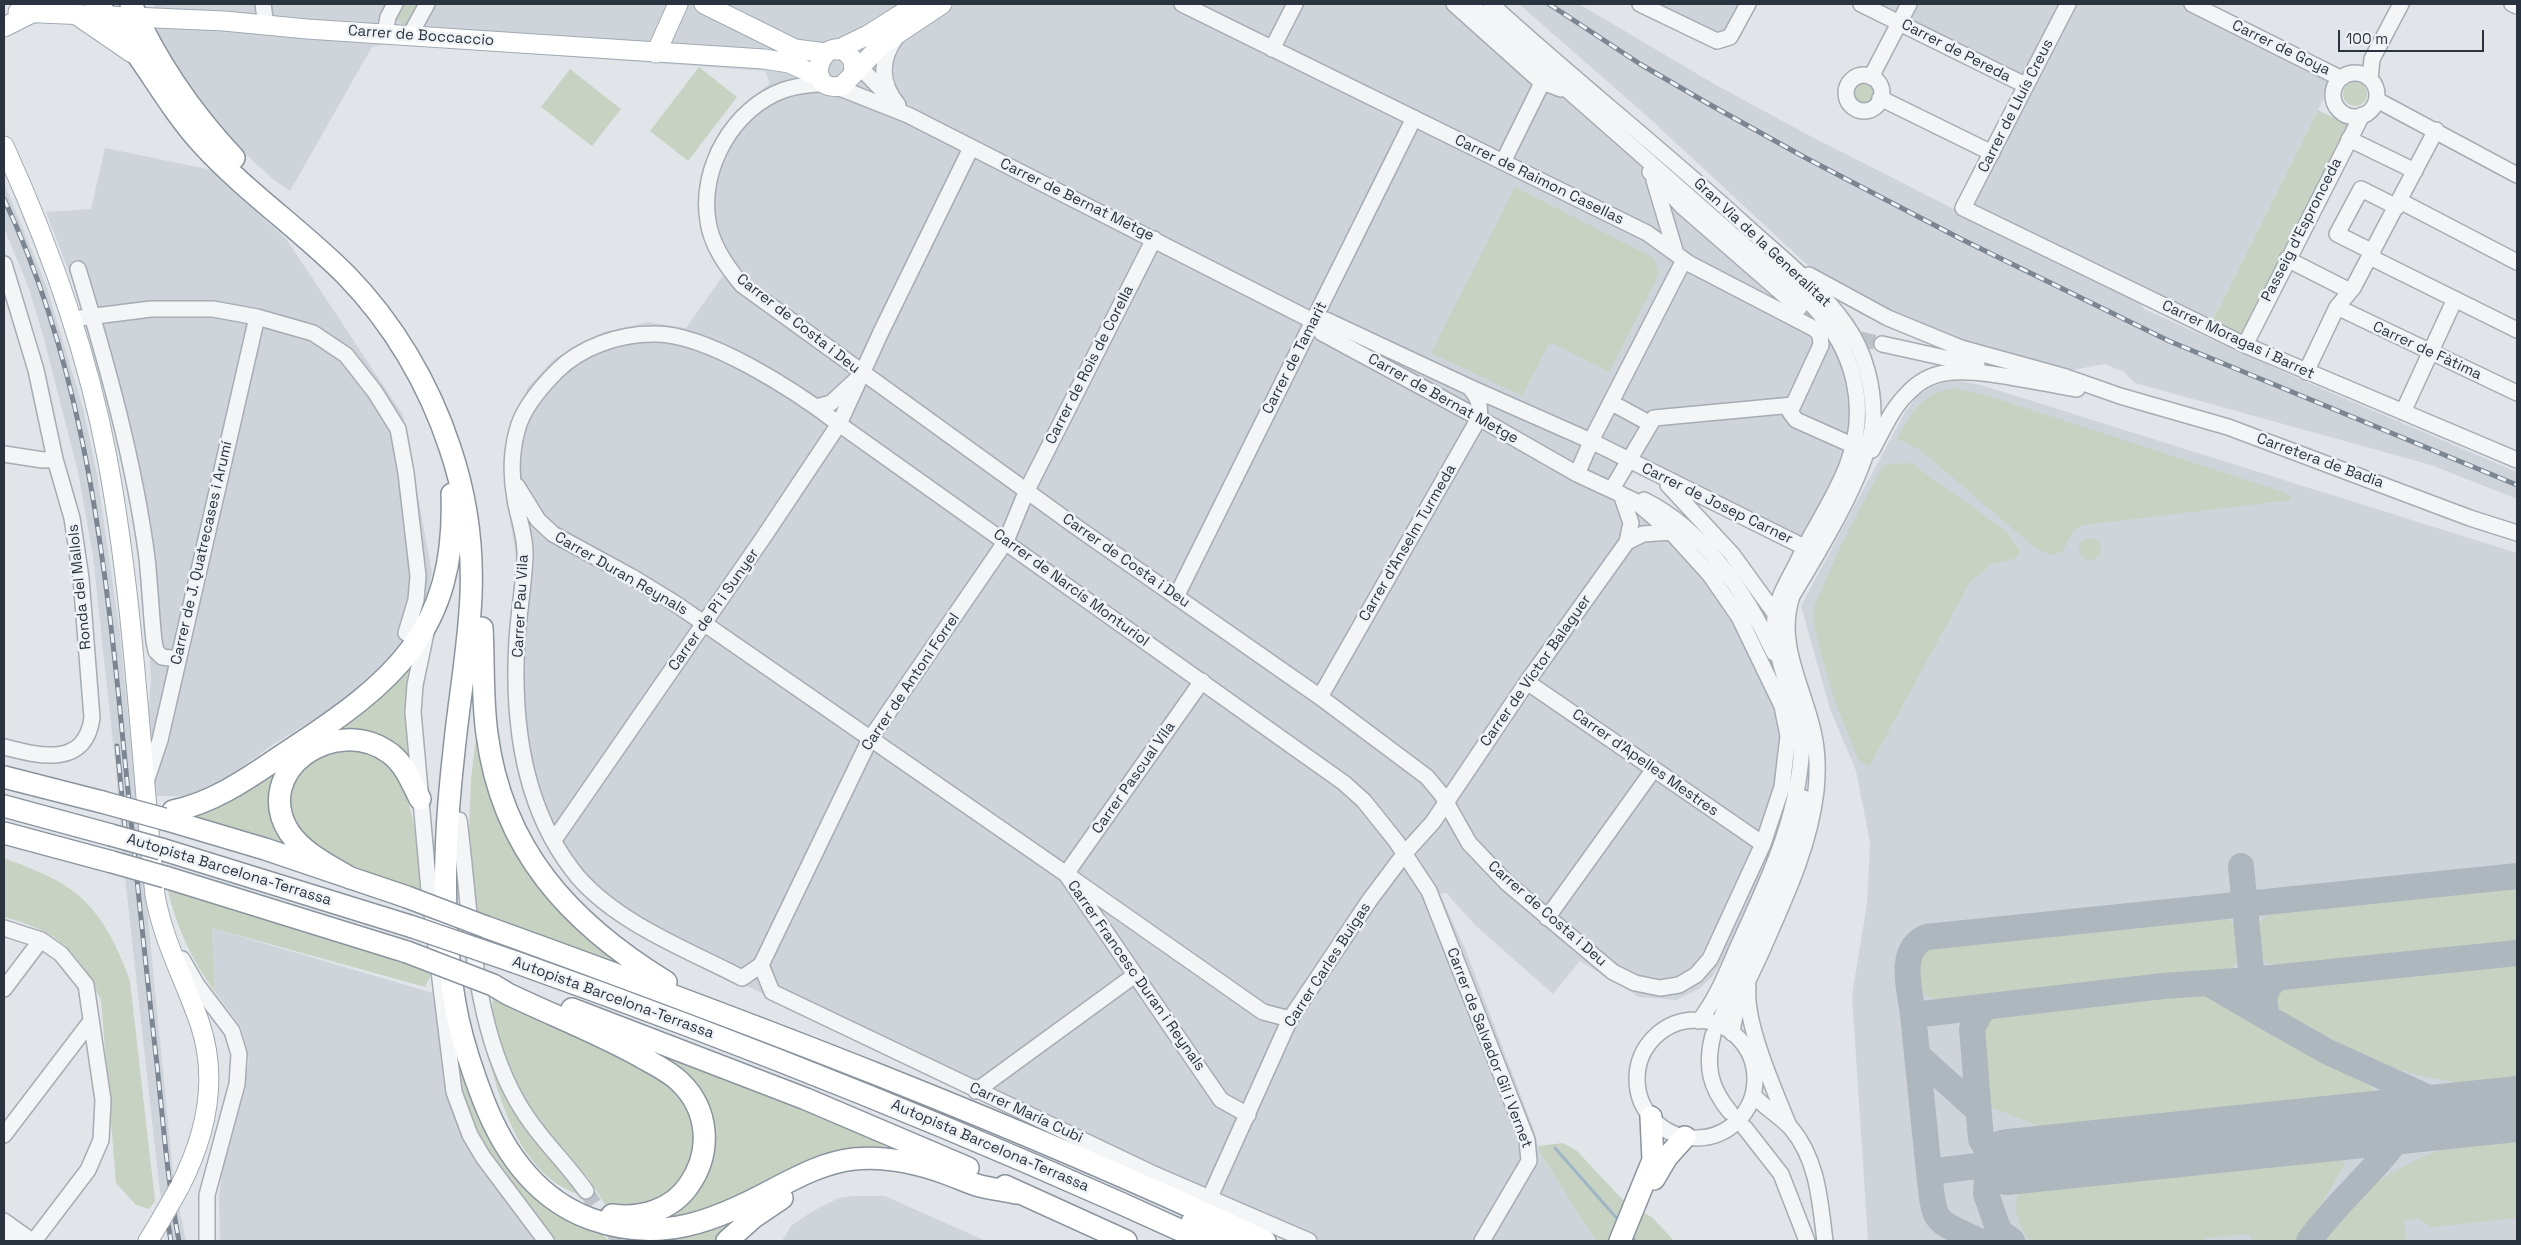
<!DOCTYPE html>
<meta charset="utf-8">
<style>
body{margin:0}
#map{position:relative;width:2521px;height:1245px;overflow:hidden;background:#e1e5e9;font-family:"Space Grotesk",sans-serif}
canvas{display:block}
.frame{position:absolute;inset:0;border:5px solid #2a3440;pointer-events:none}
.scale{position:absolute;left:2338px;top:30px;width:146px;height:22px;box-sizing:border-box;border:2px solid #2a3440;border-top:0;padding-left:6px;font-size:15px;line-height:18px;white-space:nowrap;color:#2a3440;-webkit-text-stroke:4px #f0f3f6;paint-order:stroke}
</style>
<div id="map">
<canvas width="2521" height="1245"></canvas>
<div class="frame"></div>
<div class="scale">100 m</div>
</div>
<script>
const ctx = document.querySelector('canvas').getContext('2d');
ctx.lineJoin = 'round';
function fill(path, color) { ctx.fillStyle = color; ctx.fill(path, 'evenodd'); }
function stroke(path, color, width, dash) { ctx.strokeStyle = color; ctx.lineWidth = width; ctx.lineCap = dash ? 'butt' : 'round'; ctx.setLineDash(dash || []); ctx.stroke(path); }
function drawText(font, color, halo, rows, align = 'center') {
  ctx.font = font + ' "Space Grotesk",sans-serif'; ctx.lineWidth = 5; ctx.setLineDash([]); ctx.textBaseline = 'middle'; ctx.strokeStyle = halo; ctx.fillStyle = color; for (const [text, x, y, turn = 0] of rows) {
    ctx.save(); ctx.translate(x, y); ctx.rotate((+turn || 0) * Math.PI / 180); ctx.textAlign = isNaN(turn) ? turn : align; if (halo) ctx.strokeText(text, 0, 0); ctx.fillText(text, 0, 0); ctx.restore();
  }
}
const built = new Path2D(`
 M 152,4 L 1465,4 L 1818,316 L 1831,335 L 1854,396 L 1845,462 L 1812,530 L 1787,545 L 1637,466 L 1624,486 L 1647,502 L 1722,581 L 1754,629 L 1778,674 L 1792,734 L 1793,768 L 1785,815 L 1756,887 L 1726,955 L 1712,977 L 1699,989 L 1676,1000 L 1639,997 L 1580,961 L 1553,994 L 1475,925 L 1446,893 L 1440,894 L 1466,951 L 1534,1130 L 1541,1155 L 1596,1241 L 1293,1241 L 998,1107 L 753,989 L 656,945 L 600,906 L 571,879 L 546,843 L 518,775 L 509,701 L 516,556 L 504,485 L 506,447 L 528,387 L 555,358 L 604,332 L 648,322 L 686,328 L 724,274 L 700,213 L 701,178 L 710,148 L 730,119 L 770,83 L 765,71 L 390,44 L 372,47 L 290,191 L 274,180 L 228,138 L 193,96 L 152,36 L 166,19 Z
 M 1519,4 L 1579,4 L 1716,85 L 1812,137 L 2141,304 L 2144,309 L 2304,381 L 2517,472 L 2517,499 L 2431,465 L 2135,383 L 2124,372 L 2105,364 L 2067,371 L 1982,348 L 1923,326 L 1816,273 L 1649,118 Z
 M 1640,4 L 1748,4 L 1724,40 Z
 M 1861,4 L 2192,4 L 2335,76 L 2213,320 L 1973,208 L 2032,89 Z
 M 105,148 L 212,170 L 287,240 L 403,415 L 432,573 L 423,617 L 397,658 L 361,690 L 274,744 L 228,777 L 188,796 L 153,796 L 147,733 L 151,678 L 142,554 L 119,443 L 92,332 L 46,212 L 91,209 Z
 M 4,183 L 46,285 L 83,408 L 97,474 L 120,634 L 174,1183 L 186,1241 L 168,1241 L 159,1184 L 122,850 L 116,771 L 93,556 L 78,472 L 43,335 L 28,286 L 4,228 Z
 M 1955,380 L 1981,385 L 2517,553 L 2517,1241 L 1868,1241 L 1852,995 L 1867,904 L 1870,842 L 1856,771 L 1830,709 L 1801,606 L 1905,412 L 1918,395 L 1935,385 Z
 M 212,928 L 433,993 L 445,1074 L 539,1241 L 220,1241 L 219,1197 L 223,1161 L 249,1061 L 241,1027 L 215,992 Z
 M 853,1196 L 885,1196 L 986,1241 L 782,1241 L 791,1226 L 813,1211 L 839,1198 Z`);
const green = new Path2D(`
 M 403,4 L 425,4 L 409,26 L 403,26 L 397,17 Z
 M 699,67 L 737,97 L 688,161 L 650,131 Z
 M 570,69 L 621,109 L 592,146 L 541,107 Z
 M1852 93a12 12 0 1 1 24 0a12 12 0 1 1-24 0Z
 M2343 94a12 12 0 1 1 24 0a12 12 0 1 1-24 0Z
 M 2318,110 L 2348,125 L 2242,335 L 2213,320 Z
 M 1515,187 L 1654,258 L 1659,274 L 1609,372 L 1550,342 L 1522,396 L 1431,353 Z
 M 1953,388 L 1989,396 L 2286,493 L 2290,496 L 2291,500 L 2084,525 L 2074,530 L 2062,552 L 2051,555 L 2035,548 L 1919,449 L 1897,439 C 1912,412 1919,395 1953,388 Z
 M 1911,463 L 2005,530 L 2020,550 L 2017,558 L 1992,564 L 1970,582 L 1870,765 L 1867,766 L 1858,759 L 1834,699 L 1819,646 L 1814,623 L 1814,607 L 1839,549 L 1882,467 L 1889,464 Z
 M2079 549a11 11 0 1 1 22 0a11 11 0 1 1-22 0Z
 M 412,660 L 407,692 L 409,758 L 330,731 Z
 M 477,729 L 498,815 L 628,967 L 477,912 L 469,830 L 471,778 Z
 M 353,750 C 361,752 372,754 379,758 C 416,783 418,853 424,894 C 396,882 314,854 297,834 C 289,824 291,805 291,793 C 290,761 329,755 353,750 Z
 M 290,757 L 291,845 L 186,816 Z
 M 4,858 C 27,867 53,876 73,891 C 102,913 118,947 130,981 L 155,1201 L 149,1209 L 136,1205 L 116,1183 L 101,1000 C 77,949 59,932 4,917 Z
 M 2517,884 L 2517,944 L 2292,967 L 2267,963 C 2262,958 2261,951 2259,944 C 2249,913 2280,910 2302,906 Z
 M 167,887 L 204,897 L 432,973 L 425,987 L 212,928 L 215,992 C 191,959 176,926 167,887 Z
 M 2200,917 C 2209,917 2220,916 2228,920 C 2242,927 2240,952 2236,964 L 2230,969 L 2203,977 L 1960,1002 C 1949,1002 1935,1002 1926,995 C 1915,987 1914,965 1922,955 C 1926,949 1932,947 1939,946 Z
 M 2517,960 L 2517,1087 C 2448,1086 2383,1071 2322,1038 C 2306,1029 2288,1019 2276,1004 L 2279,992 L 2308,982 Z
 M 448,992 C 466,1059 477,1147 532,1194 C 542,1202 554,1214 566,1219 C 581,1226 599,1228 609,1241 L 553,1241 C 517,1193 471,1144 456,1083 C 450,1057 450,1020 448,992 Z
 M 2190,994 L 2204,994 L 2217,999 L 2358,1078 L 2373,1088 L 2371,1098 L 2362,1103 L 2085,1131 L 2039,1126 L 1990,1107 C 1988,1092 1979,1036 1986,1024 C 1991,1017 2006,1015 2015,1012 Z
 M 493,997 L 626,1056 L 684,1095 L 698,1140 L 682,1183 L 659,1201 L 619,1209 L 606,1206 L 589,1179 L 540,1126 L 516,1087 L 491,1022 Z
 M 484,1032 L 580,1195 C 515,1173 498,1092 482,1034 Z
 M 642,1044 L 876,1141 L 890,1149 L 862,1150 L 693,1218 L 648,1219 L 665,1212 L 710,1126 Z
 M 2517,1134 L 2517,1218 L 2432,1227 L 2419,1219 L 2404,1220 L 2406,1241 L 2320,1241 C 2329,1224 2343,1211 2357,1198 C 2404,1158 2457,1140 2517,1134 Z
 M 1563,1143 L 1577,1151 L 1622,1199 L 1653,1218 L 1674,1241 L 1596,1241 L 1541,1155 L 1538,1146 Z
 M 2331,1153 L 2339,1154 L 2343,1158 L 2344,1166 L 2299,1241 L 2252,1241 L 2250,1234 L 2207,1238 L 2200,1241 L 2031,1241 C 2016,1227 2007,1194 2030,1184 Z
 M 748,1212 L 722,1241 L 628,1240 L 663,1239 Z`);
const stream = new Path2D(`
 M 1555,1148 L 1620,1222
 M 1630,1235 L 1635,1241`);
const taxiway = new Path2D(`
 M 2278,977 C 2263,990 2262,1000 2268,1018 L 2326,1051 L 2464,1114
 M 2208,983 L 2268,1018 L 2256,998 L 2252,980 L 2241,866
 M 1988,1007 L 1981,1011 L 1972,1029 L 1981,1139 C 1988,1152 1993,1159 2008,1162
 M 1913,1015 C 1910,990 1897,950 1926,937 L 2517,876
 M 1917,1055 L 1978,1110
 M 2008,1162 L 1929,1172 L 1913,1015 L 2163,986 L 2252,980 L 2517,953
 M 2008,1162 L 1993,1171 L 1987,1181 L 1986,1194 L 1999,1231 L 2012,1241
 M 1929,1172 C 1935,1226 1932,1218 1979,1241
 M 2309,1241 C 2339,1198 2383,1166 2409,1121`);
const runway = new Path2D(`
 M 2008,1162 L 2517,1109`);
const minorTunnel = new Path2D(`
 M 1799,308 C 1829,331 1846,336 1882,344
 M 1713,1035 L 1722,1016
 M 1730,1112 L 1745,1128
 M 586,1191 L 619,1241`);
const minor = new Path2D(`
 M 263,4 L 266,25
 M 1182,4 L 1647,233 L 1690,264 L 1815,329 L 1820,335 L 1821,345 L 1790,412 L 1796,420 L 1852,445
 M 1454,4 L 1540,81 L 1561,89
 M 1470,4 L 1813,306 C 1854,350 1869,406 1848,463 C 1836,497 1812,530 1797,563 C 1789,579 1777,598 1775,616 C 1773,645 1784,676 1793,703 C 1796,713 1802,725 1802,736 C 1802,809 1770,877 1740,942 C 1728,969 1718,997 1699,1021
 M 1491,4 C 1574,80 1663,150 1746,226 C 1780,257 1819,287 1846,325 C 1865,352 1874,387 1873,420 C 1870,470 1818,552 1792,596 C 1776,643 1803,686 1813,731 C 1818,752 1818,771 1816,791 C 1809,850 1783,902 1760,955 C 1748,981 1735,1004 1732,1033
 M 1640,4 L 1717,41 L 1730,37 L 1748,4
 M 1861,4 L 2025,85
 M 2068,4 L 1963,208 L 2245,345 L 2517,460
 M 2192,4 L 2338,77 L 2343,77
 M 2512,4 L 2517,6
 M 385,33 L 388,17 L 395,4
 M 410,35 L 427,4
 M 897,36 C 880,59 879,82 898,105
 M 1272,49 L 1295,4
 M 853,60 L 887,95
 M2333 95a22 22 0 1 1 44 0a22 22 0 1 1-44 0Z
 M1846 93a18 18 0 1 1 36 0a18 18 0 1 1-36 0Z
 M 1871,77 L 1909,4
 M 2370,79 L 2372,59 L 2401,4
 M 826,83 C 812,85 798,85 784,90 C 733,108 699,169 708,221 C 711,245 727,267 742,285 L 1075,526 L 1320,697 L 1427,777 L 1442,795 L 1469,843 L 1507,883 L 1613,972 L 1635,983 L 1660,988 L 1679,985 L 1696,975 L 1710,959 L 1763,844 L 1782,787 L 1788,736 L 1782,706 L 1739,617 L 1710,575 L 1692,555 L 1671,532 L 1635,501 L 1577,474 L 1479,418 L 1322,333 L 1313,321 L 908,115 L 837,87
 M 1880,98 L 1992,153
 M 2377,100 L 2517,175
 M 2349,139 L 2415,171
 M 1503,162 L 1540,87 L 1540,81
 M 1650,172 L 1683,207 L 1799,308
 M 1654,180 L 1676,254
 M 2400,201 L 2517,262
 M 1154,239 L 1027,490 L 1006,541 L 870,739 L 761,965 L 742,978 C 688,950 619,924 578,877 C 523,811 512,722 517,639 C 519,611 524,583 525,556 C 526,536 518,518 515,499 C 511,477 511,453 517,431 C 522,409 541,387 557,371 C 581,347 619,334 653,334 C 706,332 797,392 839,424 L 1344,783 L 1364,801 L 1396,841 L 1429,891 L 1527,1140 L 1529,1161 L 1482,1241
 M 2373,252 L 2337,234 L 2361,189 L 2397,207
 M 2370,257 L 2517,330
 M 2287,259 L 2350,291
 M 4,264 L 36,370 L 55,459 L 72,518 L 81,578 L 92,718 C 85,768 39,756 4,747
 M 78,269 C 107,364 134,460 147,558 C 150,586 151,614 154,641 L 156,651 L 162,657 L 178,659
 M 1809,275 L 1888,318 L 1961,348 L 2066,377 L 2120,396 L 2228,427 L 2470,518 L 2517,533
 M 2337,307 L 2517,393
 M 72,319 L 151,309 L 213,309 L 257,317 L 313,333 L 346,355 L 375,392 L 398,429 L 406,473 L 418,576 L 416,600 L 406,633
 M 1313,321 L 1326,320 L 1469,387 L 1591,441 L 1804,547
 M 1882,344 L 1977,365
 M 2245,345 L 2362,115
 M 2306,372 L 2337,307 L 2353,288 L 2436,130
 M 1612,403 L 1649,423
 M 817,407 L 831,403 L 858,378
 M 2403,412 L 2455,299
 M 1872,450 C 1882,432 1891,410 1906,395 C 1916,384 1930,375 1945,373 C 1977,367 2043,384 2077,389
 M 4,454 L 43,460 L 55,459
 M 1577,474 L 1595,433 L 1684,260
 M 1668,485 L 1732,554 L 1779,619
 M 517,486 L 538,520 L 553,534 L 632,577 L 676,604 L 1066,874 L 1221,1100 L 1248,1115
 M 1612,489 L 1654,418 L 1793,405
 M 1644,500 C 1703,529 1747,594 1774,653
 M 1627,542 L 1643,534 L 1671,532
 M 1176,597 L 1414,118
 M 426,633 L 415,685 L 413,712 L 429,890 L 454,1092 L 470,1135 L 483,1157 L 546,1241
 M 1202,681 L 1066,874 L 1263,1012 L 1290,1019
 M 1527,682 L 1763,844
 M 1320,697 L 1479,418 C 1481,404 1478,397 1469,387
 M 146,782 L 160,740 L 257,317
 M 459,820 C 471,911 471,1020 517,1101 C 536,1135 564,1160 586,1191
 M 554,840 L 763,538 L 839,424 L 881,332 L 971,148
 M 1547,918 L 1654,769
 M 4,928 L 41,940 L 61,954 L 86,985 L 103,1100 L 101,1140 L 88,1170 L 34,1241
 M 182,959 L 197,985 L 232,1031 L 239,1054 L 237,1084 L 207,1195 L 207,1241
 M 761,965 L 772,992 L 1156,1175 L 1309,1241
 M 1748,987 C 1744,1022 1775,1092 1789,1126
 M 4,989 L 41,940
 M 1722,1016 L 1789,858 L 1804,798
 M1637 1079a59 59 0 1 1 118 0a59 59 0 1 1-118 0Z
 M 1713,1035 C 1705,1066 1710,1088 1730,1112
 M 976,1091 L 1135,975
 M 1753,1095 C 1764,1107 1780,1116 1791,1128 C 1818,1160 1820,1202 1825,1241
 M 1745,1128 L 1781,1174 L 1807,1241
 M 4,1135 L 91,1021
 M 1210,1197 L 1290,1019 L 1369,901 L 1405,853 L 1433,822 L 1527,682 L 1627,542 L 1631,523 L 1621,494
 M 4,1221 L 32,1241
 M 4,1236 L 10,1241`);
const major = new Path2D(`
 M 704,4 L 795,49 L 826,53
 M 18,12 L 224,21 L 307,29 L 764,59 L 789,63 L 820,77
 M 78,16 L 132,53
 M 4,27 L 32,13
 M 837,50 L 868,35 L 917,4
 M 656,53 L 678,4
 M 854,73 L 853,60 C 826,22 797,94 842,86 L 882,44 L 942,4
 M 4,146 C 49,245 87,350 107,457 C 134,601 140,749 155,895 C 163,941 185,980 200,1024 C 219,1081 206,1136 179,1188
 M 148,1241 L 159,1223`);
const highway = new Path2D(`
 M 96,4 C 138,45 162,100 202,144 C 246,192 300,229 346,275 C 393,323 429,384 450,448 C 466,495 473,545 471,595 C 469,647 459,699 454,751 C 444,839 440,932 458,1019 C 464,1046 473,1073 483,1099 C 503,1151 536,1199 591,1219 C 661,1244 715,1221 776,1188 C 801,1175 826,1162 854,1159 C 884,1156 917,1163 945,1173 C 957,1177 968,1183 980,1186 C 991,1189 1004,1190 1016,1193
 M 131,4 C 156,61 191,112 234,158
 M 482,628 C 484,663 482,699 487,734 C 502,850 570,923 666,982
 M 4,777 L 102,802
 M 4,806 L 111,835
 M 173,811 C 216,802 251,776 287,752 C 393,683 457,632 452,494
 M 164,819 L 265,849 L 407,897
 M 4,833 L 112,862
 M 161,849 L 413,927
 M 165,877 L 407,952
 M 350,878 C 329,865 303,853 289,832 C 251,771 335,712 391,754 C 405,765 412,783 420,799
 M 486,927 C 749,1022 1011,1122 1265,1241
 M 515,962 C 749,1045 978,1137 1204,1241
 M 493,985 L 508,994 C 554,1016 601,1034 645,1059 C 657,1066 670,1072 680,1082 C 709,1110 712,1152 689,1185 C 672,1210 641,1219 612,1215
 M 572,1009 L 806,1099 L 968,1168
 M 1654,1179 L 1667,1157 L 1685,1137
 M 1005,1186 L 1126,1241
 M 1192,1222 L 1227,1241
 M 727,1241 L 754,1217 L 782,1198
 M 1620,1241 L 1653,1160 L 1651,1117`);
const rail = new Path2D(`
 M 1549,4 L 1640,64 L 1707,103 L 1804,157 L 1961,239 L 2169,341 L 2517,485
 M 4,199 C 77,353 101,524 118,690 C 130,812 142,934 156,1056 C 163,1118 167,1180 179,1241
 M 117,746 L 127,848
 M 164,1199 L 171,1241`);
const majorBridge = new Path2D(`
 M 159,1223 L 179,1188`);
const highwayBridge = new Path2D(`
 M 102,802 L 164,819
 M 111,835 L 161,849
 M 112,862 L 165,877
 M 407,897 L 486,927
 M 413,927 L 515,962
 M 407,952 L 493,985`);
const streetNames = [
 ["Carrer de Boccaccio",421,36,4],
 ["Carrer de Goya",2281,48,26],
 ["Carrer de Pereda",1956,51,27],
 ["Carrer de Lluís Creus",2016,106,-63],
 ["Carrer de Raimon Casellas",1539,180,26],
 ["Carrer de Bernat Metge",1077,200,26],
 ["Passeig d'Espronceda",2302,230,-63],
 ["Gran Via de la Generalitat",1762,243,43],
 ["Carrer de Costa i Deu",798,324,38],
 ["Carrer Moragas i Barret",2238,340,25],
 ["Carrer de Fàtima",2427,351,25],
 ["Carrer de Tamarit",1295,358,-63],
 ["Carrer de Rois de Corella",1090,365,-63],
 ["Carrer de Bernat Metge",1443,399,29],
 ["Carretera de Badia",2320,461,20],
 ["Carrer de Josep Carner",1717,504,26],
 ["Carrer d'Anselm Turmeda",1408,543,-60],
 ["Carrer de J. Quatrecases i Arumí",202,553,-77],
 ["Carrer de Costa i Deu",1126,561,35],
 ["Carrer Duran Reynals",621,574,30],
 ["Ronda del Mallols",80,587,-96],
 ["Carrer de Narcís Monturiol",1071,588,36],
 ["Carrer Pau Vila",521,606,-87],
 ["Carrer de Pi i Sunyer",714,610,-55],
 ["Carrer de Víctor Balaguer",1536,671,-55],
 ["Carrer de Antoni Forrel",911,682,-56],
 ["Carrer d'Apelles Mestres",1645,763,35],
 ["Carrer Pascual Vila",1134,778,-55],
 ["Autopista Barcelona-Terrassa",229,870,17],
 ["Carrer de Costa i Deu",1547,914,41],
 ["Carrer Carles Buigas",1328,965,-57],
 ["Carrer Francesc Duran i Reynals",1136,976,55],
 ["Autopista Barcelona-Terrassa",613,998,20],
 ["Carrer de Salvador Gil i Vernet",1489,1048,69],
 ["Carrer María Cubi",1026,1113,25],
 ["Autopista Barcelona-Terrassa",990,1146,23]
];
fill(built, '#cfd4db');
fill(green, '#c8d2c2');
stroke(stream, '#9db6c7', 3);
stroke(taxiway, '#aeb6be', 26);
stroke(runway, '#aeb6be', 66);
stroke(minorTunnel, '#bcc2c7', 15, [15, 8]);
stroke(minor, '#a6acb3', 18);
stroke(major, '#a0aab4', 21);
stroke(highway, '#89949f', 24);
stroke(minor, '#f3f5f7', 15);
stroke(major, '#fff', 19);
stroke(highway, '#fff', 21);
stroke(rail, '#7b8692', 5);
stroke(rail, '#f0f3f6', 3, [9]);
stroke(majorBridge, '#a0aab4', 21, []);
stroke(highwayBridge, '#89949f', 24, []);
stroke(majorBridge, '#fff', 19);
stroke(highwayBridge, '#fff', 21);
drawText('15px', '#2a3440', '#f0f3f6', streetNames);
</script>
